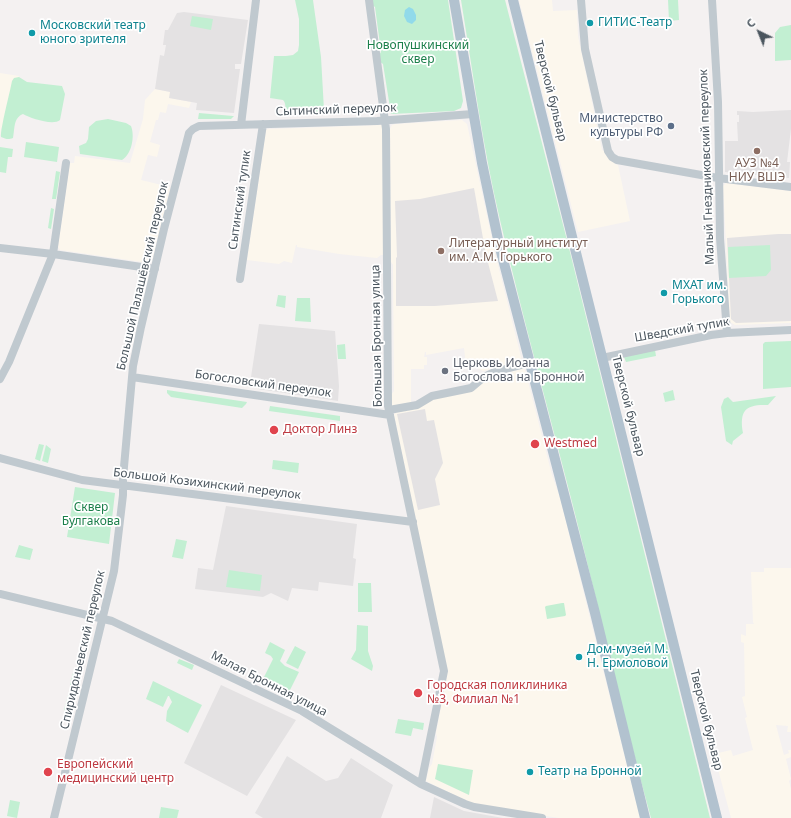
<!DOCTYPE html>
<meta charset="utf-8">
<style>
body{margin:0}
#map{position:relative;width:791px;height:818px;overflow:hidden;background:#f4f1f1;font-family:"Noto Sans",sans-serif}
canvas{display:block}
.north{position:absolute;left:739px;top:12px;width:40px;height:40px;-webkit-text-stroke:3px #fff;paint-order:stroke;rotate:317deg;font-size:11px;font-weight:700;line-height:16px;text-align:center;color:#4a555e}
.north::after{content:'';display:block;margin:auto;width:14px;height:18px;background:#4a555e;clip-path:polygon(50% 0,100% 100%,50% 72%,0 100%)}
</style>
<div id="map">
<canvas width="791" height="818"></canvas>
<div class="north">С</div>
</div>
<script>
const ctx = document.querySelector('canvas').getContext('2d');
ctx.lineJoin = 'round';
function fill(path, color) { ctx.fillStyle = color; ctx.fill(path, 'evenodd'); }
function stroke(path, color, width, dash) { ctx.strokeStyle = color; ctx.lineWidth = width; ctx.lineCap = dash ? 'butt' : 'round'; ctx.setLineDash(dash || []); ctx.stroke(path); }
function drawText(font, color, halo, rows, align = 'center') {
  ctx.font = font + ' "Noto Sans",sans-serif'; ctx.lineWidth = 3.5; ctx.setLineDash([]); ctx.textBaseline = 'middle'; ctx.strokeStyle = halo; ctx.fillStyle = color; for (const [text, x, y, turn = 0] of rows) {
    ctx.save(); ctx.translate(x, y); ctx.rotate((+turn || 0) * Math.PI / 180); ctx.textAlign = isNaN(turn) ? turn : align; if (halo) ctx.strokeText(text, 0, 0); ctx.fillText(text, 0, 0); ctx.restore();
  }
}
const commercial = new Path2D(`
 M 519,0 L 552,0 L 553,11 L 577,10 L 578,36 L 602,150 L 605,151 L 615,164 L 618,165 L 630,221 L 578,232 Z
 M 0,73 L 19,76 L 11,118 L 1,129 L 0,136 Z
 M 155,89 L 171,92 L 170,98 L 191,102 L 189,108 L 168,104 L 166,113 L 160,112 L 158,120 L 156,120 L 150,142 L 160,145 L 157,157 L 148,155 L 141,180 L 170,187 L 152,261 L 149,263 L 60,250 L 58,247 L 70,163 L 74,163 L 75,156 L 130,163 L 143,119 L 145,100 Z
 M 462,120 L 467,124 L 496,257 L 522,361 L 483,371 L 479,369 L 477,365 L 466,366 L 464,348 L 426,355 L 426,352 L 425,352 L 424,357 L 427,357 L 427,365 L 424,365 L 424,369 L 411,369 L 411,403 L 392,406 L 391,395 L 394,391 L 393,265 L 391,262 L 390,129 L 392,125 L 396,124 Z
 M 381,125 L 383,126 L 385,255 L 381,255 L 377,258 L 339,254 L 297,247 L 297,245 L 296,245 L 292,263 L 284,261 L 279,264 L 247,260 L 266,130 L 268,129 Z
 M 726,183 L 791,191 L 791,323 L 735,325 L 730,322 L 723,186 Z
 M 523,369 L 525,370 L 552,475 L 560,498 L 640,818 L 559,818 L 481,806 L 475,805 L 426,781 L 429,768 L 432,764 L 437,737 L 436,733 L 447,675 L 394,414 L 429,400 L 482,383 L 496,375 Z
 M 764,568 L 791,568 L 791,732 L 787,732 L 788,726 L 776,725 L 784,755 L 789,753 L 788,750 L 791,750 L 791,757 L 786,759 L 791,779 L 789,781 L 791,789 L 791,818 L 731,818 L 714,754 L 731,750 L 733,756 L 753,750 L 745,718 L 747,717 L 742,697 L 745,696 L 744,643 L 741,642 L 741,634 L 746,636 L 746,624 L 754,624 L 753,622 L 751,572 L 764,572 Z`);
const education = new Path2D(`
 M 184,12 L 248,20 L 241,64 L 235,64 L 235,69 L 240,69 L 234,113 L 196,110 L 197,103 L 169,98 L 170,92 L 155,89 L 160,55 L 164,56 L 166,45 L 163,45 L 165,30 L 168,30 L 177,13 Z
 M 791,110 L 791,129 L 787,162 L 790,162 L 789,178 L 725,172 L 725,141 L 738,141 L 737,122 L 739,122 L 739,115 L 737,115 L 737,111 L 753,112 Z
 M 474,188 L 486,255 L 498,301 L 435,306 L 396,306 L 396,258 L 397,257 L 395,201 L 420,199 Z
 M 778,234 L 791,234 L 791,321 L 736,323 L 731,319 L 727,238 Z
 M 259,324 L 335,331 L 339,386 L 338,401 L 258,389 L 259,378 L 251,377 Z
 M 425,409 L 427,421 L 434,420 L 443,463 L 435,479 L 440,505 L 418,510 L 397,414 Z
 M 226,506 L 357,524 L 353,558 L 356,559 L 353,586 L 319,582 L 318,591 L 292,588 L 288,601 L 271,593 L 263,597 L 195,589 L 198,568 L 213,570 Z
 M 221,685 L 296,720 L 247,796 L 184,763 Z
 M 287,756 L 326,781 L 338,778 L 351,758 L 393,785 L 381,818 L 263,818 L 255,813 Z
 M 434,797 L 464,811 L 503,818 L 430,818 Z`);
const green = new Path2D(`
 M 295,0 L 313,0 L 321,57 L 324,110 L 321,112 L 288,114 C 284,110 287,104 283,100 L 270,98 L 274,56 L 286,56 L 293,55 L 298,51 L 299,45 L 299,19 Z
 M 372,0 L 448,0 L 463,101 L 461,108 L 454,111 L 391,114 L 383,64 L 380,62 L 379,55 L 381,52 L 375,7 L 372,5 Z
 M 461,0 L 505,0 L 568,244 L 710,818 L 651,818 C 622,713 599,607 572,502 C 548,408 522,315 500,220 C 483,148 473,73 461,0 Z
 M 668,0 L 678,0 L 679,20 L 669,21 Z
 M 192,16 L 213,19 L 211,30 L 190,26 Z
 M 791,25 L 791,60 L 775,61 L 775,33 L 780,27 Z
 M 19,77 L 27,82 L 62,86 L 65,94 L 60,120 C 53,126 30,118 23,114 C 13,118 15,129 13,138 C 8,140 6,139 1,137 C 0,130 10,92 12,81 L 14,78 Z
 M 199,113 L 233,116 L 234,116 L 231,119 L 198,119 Z
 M 108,119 L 126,123 L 131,126 C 135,136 132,154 122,160 L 80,154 L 79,146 L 86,143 L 88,139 L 89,127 L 96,121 Z
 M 26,142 L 59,147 L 57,162 L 24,157 Z
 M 0,147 L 13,149 L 12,157 L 8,157 L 6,173 L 0,172 Z
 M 56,171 L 60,172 L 56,199 L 52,199 Z
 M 51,208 L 54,209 L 51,229 L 48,228 Z
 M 770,245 L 771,270 L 766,276 L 729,278 L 728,247 Z
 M 278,295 L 286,296 L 285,308 L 276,306 Z
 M 297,298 L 310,298 L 311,322 L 295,321 Z
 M 791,341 L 791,387 L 763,389 L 763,344 L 765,342 Z
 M 345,344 L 346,359 L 338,359 L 337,345 Z
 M 655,350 L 656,356 L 626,362 L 624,357 Z
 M 167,390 L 247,402 L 246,404 L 242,408 L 171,397 L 167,393 Z
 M 673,390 L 675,400 L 665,402 L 663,393 Z
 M 776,396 L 768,405 C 746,404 739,410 743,433 L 733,441 L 732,445 L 726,441 L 721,407 L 724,399 L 728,397 L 733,402 Z
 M 270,406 L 340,416 L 340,421 L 269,411 Z
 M 39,444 L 44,445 L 40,461 L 35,459 Z
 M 46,445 L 51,449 L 48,463 L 42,461 Z
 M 273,460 L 299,463 L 298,473 L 272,469 Z
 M 75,487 L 115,493 L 109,544 L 67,537 Z
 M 176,539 L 187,541 L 183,559 L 172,557 Z
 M 19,545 L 33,549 L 30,560 L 15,557 Z
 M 229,570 L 262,575 L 260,591 L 226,587 Z
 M 358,583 L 371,583 L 372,612 L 358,612 Z
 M 562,603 L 564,603 L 566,615 L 565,616 L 547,619 L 545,607 L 546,606 Z
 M 357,625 L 368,626 L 368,651 L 373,666 L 372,671 L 351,659 L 356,650 Z
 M 270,642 L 285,650 L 280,661 L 285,666 L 299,672 L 288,694 L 262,681 L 273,659 L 271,656 L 265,653 Z
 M 295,646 L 306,652 L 298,669 L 286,663 Z
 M 179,659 L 194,665 L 192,670 L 177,663 Z
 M 73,673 L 79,674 L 77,686 L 70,685 Z
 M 153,681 L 202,705 L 188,733 L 166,721 L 167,711 L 172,702 L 169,696 L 168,696 L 163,707 L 146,699 Z
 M 69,692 L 75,694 L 70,712 L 64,710 Z
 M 398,719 L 424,723 L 423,730 L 413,728 L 411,736 L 395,733 Z
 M 438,764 L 473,770 L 469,795 L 435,779 Z
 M 10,800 L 20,802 L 17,818 L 7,816 Z
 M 161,807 L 179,810 L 177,818 L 159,818 Z`);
const water = new Path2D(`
 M 409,7 L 413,9 L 416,15 L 416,20 L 412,24 L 407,22 L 404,16 L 405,10 Z`);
const minor = new Path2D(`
 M 369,0 L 386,129 L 388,406 L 444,671 L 421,784
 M 581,0 L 585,49 L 608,151 L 612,157 L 617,160 L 718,178 L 791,187
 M 712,0 L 718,102 L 720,238 L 727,333
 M 241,125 L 256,0
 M 0,248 L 53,254 L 155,269
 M 240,279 L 263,124
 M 602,358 L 711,335 L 727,333 L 791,330
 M 132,377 L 390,415
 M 0,379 L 9,362 L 53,254 L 66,163
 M 389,410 L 417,405 L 432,396 L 471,388 L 484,377 L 494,372 L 529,363
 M 0,458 L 82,480 L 413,522
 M 0,594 L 112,621 L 302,711 L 421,784 L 465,804 L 474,807 L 542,818
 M 54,818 L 114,571 L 123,495 L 123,478 L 133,366 L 141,327 L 164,229 L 189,133 L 193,129 L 199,126 L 377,121 L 473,114`);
const major = new Path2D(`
 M 454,0 L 482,163 L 499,244 L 595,613 L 645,818
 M 513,0 L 717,818`);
const markers = [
 [590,23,4,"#0f9aa8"],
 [32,33,4,"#0f9aa8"],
 [671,126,4,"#5c6f8a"],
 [757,151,4,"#8d6e63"],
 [441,251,4,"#8d6e63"],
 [664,293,4,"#0f9aa8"],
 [445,371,4,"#6b7280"],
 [274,430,5,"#e0444e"],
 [535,444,5,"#e0444e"],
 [579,657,4,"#0f9aa8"],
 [418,693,5,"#e0444e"],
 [48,772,5,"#e0444e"],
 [530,772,4,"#0f9aa8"]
];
const cultureNames = [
 ["ГИТИС-Театр",598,23],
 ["Московский театр",40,26],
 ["юного зрителя",40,40],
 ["МХАТ им.",672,286],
 ["Горького",672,300],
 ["Дом-музей М.",587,650],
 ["Н. Ермоловой",587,664],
 ["Театр на Бронной",538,772]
];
const parkNames = [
 ["Новопушкинский",418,46],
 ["сквер",418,60],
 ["Сквер",91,508],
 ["Булгакова",91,522]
];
const streetNames = [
 ["Тверской бульвар",550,91,76],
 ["Сытинский переулок",336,110,-2],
 ["Малый Гнездниковский переулок",707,167,-92],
 ["Сытинский тупик",240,200,-82],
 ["Большой Палашёвский переулок",143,276,-77],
 ["Шведский тупик",682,330,-10],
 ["Большая Бронная улица",377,336,-91],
 ["Богословский переулок",263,384,8],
 ["Тверской бульвар",628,406,76],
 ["Большой Козихинский переулок",207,484,7],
 ["Спиридоньевский переулок",83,650,-77],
 ["Малая Бронная улица",269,684,27],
 ["Тверской бульвар",706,720,76]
];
const serviceNames = [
 ["Министерство",663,119],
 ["культуры РФ",663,133]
];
const educationNames = [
 ["АУЗ №4",757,164],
 ["НИУ ВШЭ",757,178],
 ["Литературный институт",449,244,"left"],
 ["им. А.М. Горького",449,258,"left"]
];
const worshipNames = [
 ["Церковь Иоанна",453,364],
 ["Богослова на Бронной",453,378]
];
const healthNames = [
 ["Доктор Линз",283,430],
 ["Westmed",544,444],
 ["Городская поликлиника",427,686],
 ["№3, Филиал №1",427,700],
 ["Европейский",57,765],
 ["медицинский центр",57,779]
];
fill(commercial, '#fcf7ed');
fill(education, '#e4e2e3');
fill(green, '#c2efd2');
fill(water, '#91daea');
stroke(minor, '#c0c9cf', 8);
stroke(major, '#b2c2cf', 10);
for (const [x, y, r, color] of markers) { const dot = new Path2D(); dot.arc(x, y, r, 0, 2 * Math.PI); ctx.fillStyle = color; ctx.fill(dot); stroke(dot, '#fff', 1.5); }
drawText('12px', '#0d838f', '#fff', cultureNames, 'left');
drawText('12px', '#1b7f4a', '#fff', parkNames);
drawText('12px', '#4a555e', '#fff', streetNames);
drawText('12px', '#4e5e75', '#fff', serviceNames, 'right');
drawText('12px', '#785e54', '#fff', educationNames);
drawText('12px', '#5b616d', '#fff', worshipNames, 'left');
drawText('12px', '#be3a42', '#fff', healthNames, 'left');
</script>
